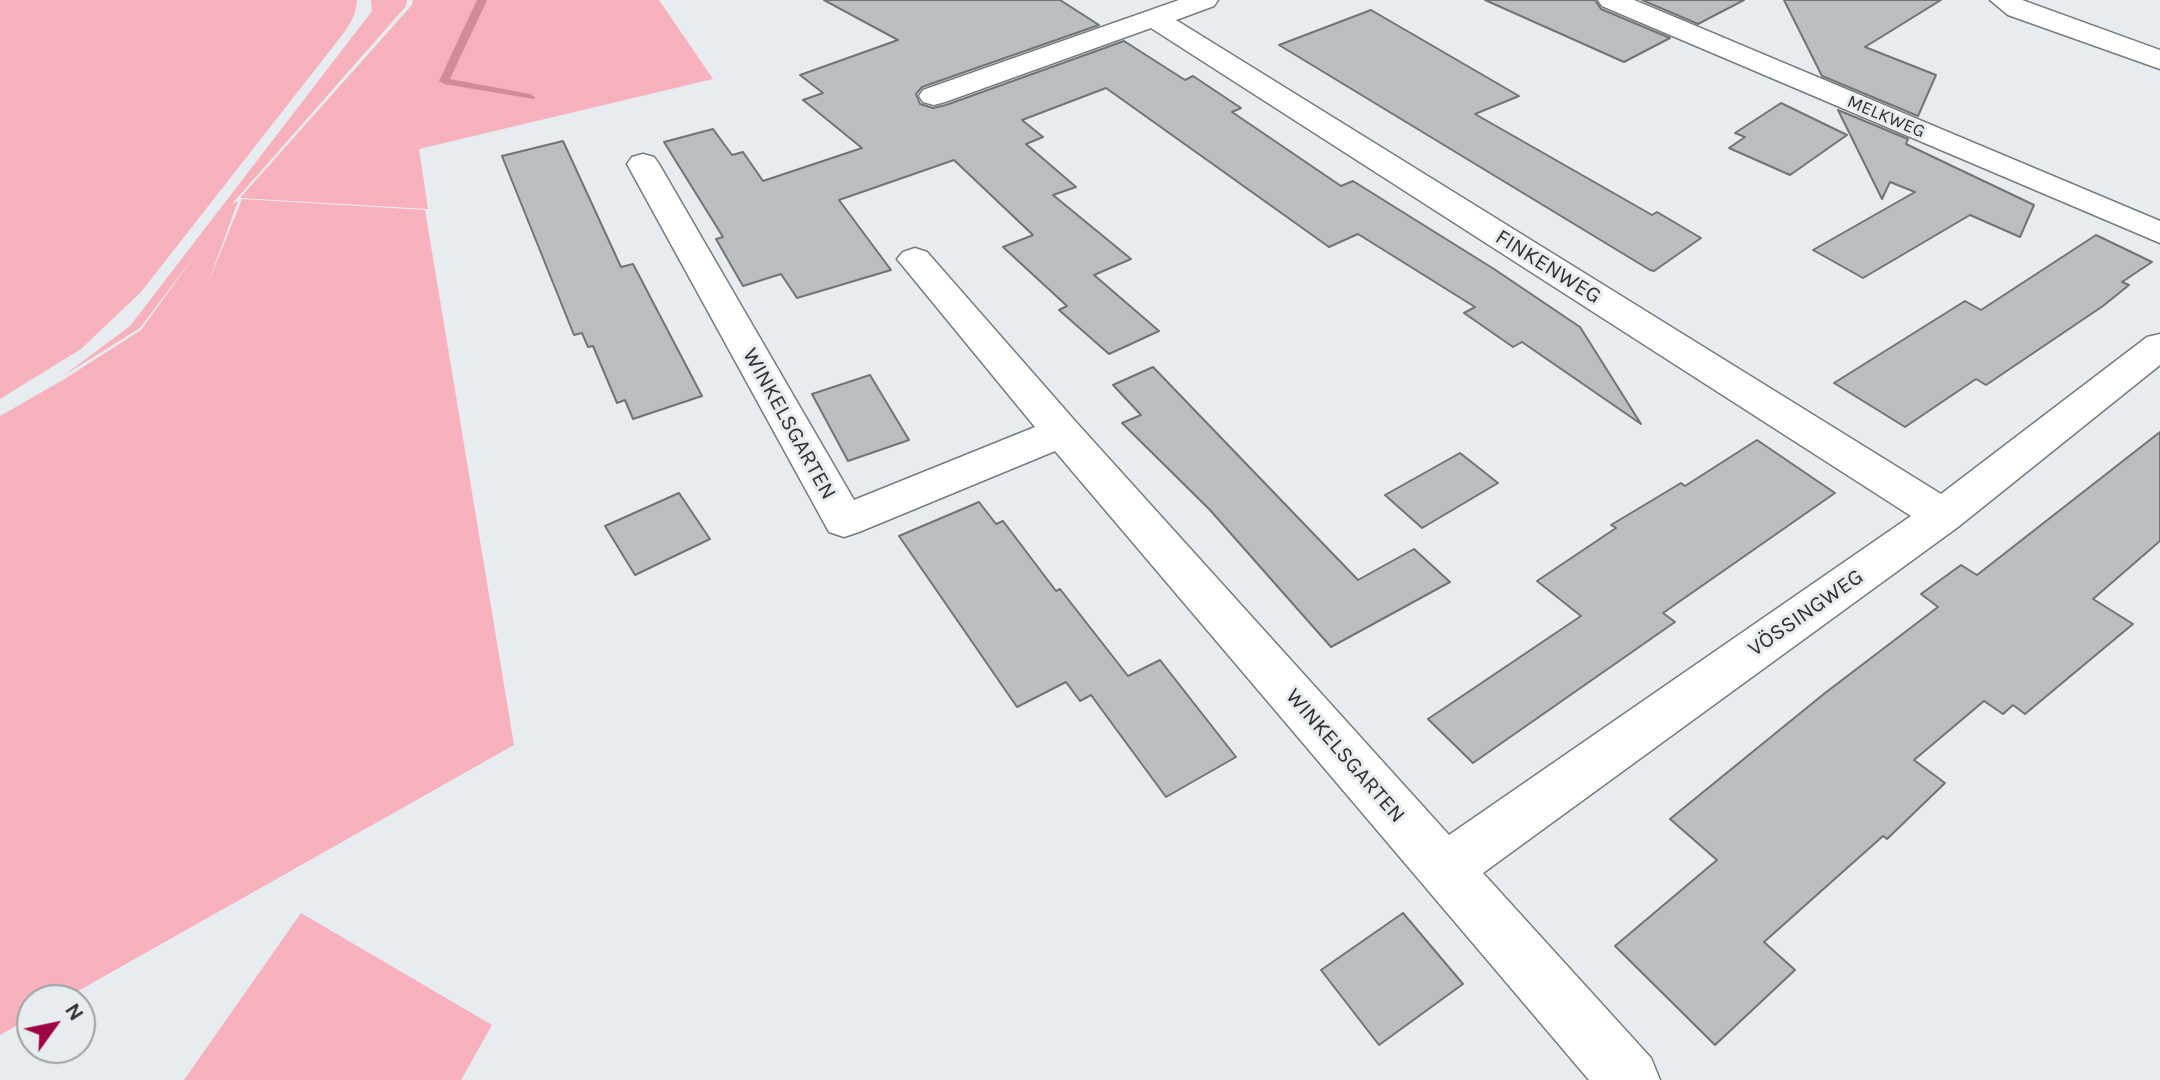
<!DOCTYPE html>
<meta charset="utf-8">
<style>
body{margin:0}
#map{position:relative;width:2160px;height:1080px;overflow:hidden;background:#e6ecef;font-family:Karla,sans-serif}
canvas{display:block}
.north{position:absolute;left:16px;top:984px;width:80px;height:80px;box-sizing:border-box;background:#e6ecef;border:2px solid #9da1a3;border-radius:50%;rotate:57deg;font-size:22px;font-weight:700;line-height:32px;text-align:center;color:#2f3132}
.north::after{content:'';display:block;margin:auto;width:28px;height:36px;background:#a00343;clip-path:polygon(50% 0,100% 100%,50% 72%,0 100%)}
</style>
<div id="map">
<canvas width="2160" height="1080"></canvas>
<div class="north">N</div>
</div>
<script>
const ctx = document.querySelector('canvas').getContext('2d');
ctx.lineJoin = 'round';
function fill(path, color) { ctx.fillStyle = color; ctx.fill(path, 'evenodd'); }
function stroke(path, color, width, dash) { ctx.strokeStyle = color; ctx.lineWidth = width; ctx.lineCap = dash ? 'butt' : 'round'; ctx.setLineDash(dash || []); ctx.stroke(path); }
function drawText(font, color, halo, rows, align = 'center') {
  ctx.font = font + ' Karla,sans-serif'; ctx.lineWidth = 6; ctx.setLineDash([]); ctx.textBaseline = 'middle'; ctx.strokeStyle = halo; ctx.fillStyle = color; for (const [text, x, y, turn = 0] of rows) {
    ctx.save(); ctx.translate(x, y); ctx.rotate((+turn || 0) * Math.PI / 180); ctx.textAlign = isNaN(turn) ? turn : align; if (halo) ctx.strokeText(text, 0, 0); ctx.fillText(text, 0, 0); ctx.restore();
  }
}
const green = new Path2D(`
 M 0,0 L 357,0 C 356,14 351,23 343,34 L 141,292 L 81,349 L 0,399 Z
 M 371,0 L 407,0 L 406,6 L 232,204 L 238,201 L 207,286 L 242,199 L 425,210 L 514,745 L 62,1000 L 32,1000 L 32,1017 L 0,1035 L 0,416 L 63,380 L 141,330 L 198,251 L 140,328 L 63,376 L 130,326 L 372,11 Z
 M 413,0 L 659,0 L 713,79 L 419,149 L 428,209 L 240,198 L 412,5 Z
 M 301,913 L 492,1025 L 461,1080 L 184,1080 Z`);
const stream = new Path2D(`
 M 477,0 L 487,0 L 450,79 L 530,94 L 535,97 L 534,99 L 444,84 L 439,81 Z`);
const building = new Path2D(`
 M 824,0 L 1060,0 L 1099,25 L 922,87 L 916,94 L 920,104 L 933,108 L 946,105 L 1124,41 L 1185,80 L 1193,76 L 1241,108 L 1232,112 L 1341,186 L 1353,181 L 1494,269 L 1580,327 L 1641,424 L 1522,342 L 1513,347 L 1464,313 L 1475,307 L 1358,234 L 1329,247 L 1106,88 L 1022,120 L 1043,137 L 1026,144 L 1076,187 L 1053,195 L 1131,259 L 1094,275 L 1159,331 L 1109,354 L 1059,310 L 1067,306 L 1003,247 L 1033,235 L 954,160 L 839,200 L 891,270 L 797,298 L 781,274 L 743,286 L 716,239 L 723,237 L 664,142 L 713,129 L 732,155 L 743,152 L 763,181 L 862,148 L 803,100 L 823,93 L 800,75 L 898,40 Z
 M 1485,0 L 1595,0 L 1601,9 L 1670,38 L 1624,62 Z
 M 1642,0 L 1744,0 L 1698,24 Z
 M 1784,0 L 1941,0 L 1865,47 L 1936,75 L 1918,116 L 1822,76 Z
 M 1371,10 L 1519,96 L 1475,114 L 1652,215 L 1657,212 L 1701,238 L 1654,271 L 1650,270 L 1279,45 Z
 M 1781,103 L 1847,135 L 1790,175 L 1729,148 L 1745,137 L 1735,133 Z
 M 1838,110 L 1908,139 L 1906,144 L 2034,205 L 2020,237 L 1970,215 L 1863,278 L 1813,250 L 1915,192 L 1890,182 L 1882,199 Z
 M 563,141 L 621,267 L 633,264 L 702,396 L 633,419 L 625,400 L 617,403 L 593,346 L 588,347 L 582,333 L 574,335 L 502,156 Z
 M 2096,235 L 2152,262 L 2122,282 L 2129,285 L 2103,306 L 1986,385 L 1976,379 L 1905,427 L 1834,383 L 1965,301 L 1981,310 Z
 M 1153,367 L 1358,580 L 1414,549 L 1450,582 L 1331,647 L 1210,510 L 1122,423 L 1141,415 L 1113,385 Z
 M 870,375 L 909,440 L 848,461 L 812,394 Z
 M 2160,432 L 2160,541 L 2093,599 L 2133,624 L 2025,714 L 2013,705 L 2003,714 L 1984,701 L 1914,760 L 1945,783 L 1887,839 L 1883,836 L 1764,942 L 1795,970 L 1715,1045 L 1615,946 L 1717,860 L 1670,819 L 1825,693 L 1938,607 L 1921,594 L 1961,565 L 1977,575 Z
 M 1757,440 L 1835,493 L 1663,613 L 1675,622 L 1473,763 L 1428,719 L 1581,616 L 1537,581 L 1616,528 L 1611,525 L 1681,483 L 1685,486 Z
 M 1460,453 L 1498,483 L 1422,528 L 1385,495 Z
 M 679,493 L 710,539 L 635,575 L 605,526 Z
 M 979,502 L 996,524 L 1003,521 L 1056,591 L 1060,589 L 1128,676 L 1160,660 L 1236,757 L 1166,797 L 1091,695 L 1080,701 L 1066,682 L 1017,707 L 899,536 Z
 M 1403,913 L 1463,984 L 1379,1045 L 1321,970 Z`);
const street = new Path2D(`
 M 1179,0 L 1218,0 L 1214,6 L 1176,20 L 1941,494 L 2147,337 L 2160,334 L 2160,365 L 1958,527 L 1483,873 L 1651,1058 L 1660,1080 L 1589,1080 L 1055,451 L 859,532 L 844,537 L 829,532 L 627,164 L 632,157 L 643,154 L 654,157 L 659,164 L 854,500 L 1035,427 L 897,259 L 903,252 L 915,248 L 927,252 L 1076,422 L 1449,835 L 1911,516 L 1151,28 L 945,102 L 934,105 L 923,102 L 919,96 L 923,90 Z
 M 1598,0 L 1634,0 L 2160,221 L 2160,243 L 1602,6 Z
 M 1990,0 L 2022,0 L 2160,50 L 2160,69 L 2008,15 Z`);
const farStreetnames = [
 ["MELKWEG",1886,117,23]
];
const streetNames = [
 ["FINKENWEG",1548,267,32],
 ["WINKELSGARTEN",789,424,61],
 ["VÖSSINGWEG",1806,613,-35],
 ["WINKELSGARTEN",1345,756,49]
];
fill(green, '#f7b1bd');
fill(stream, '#d08b97');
fill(building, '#b8bec1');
stroke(building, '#707477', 2);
stroke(street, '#767b7e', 3);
fill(street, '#fff');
drawText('18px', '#2f3132', '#e6ecef', farStreetnames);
drawText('22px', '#2f3132', '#e6ecef', streetNames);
</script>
